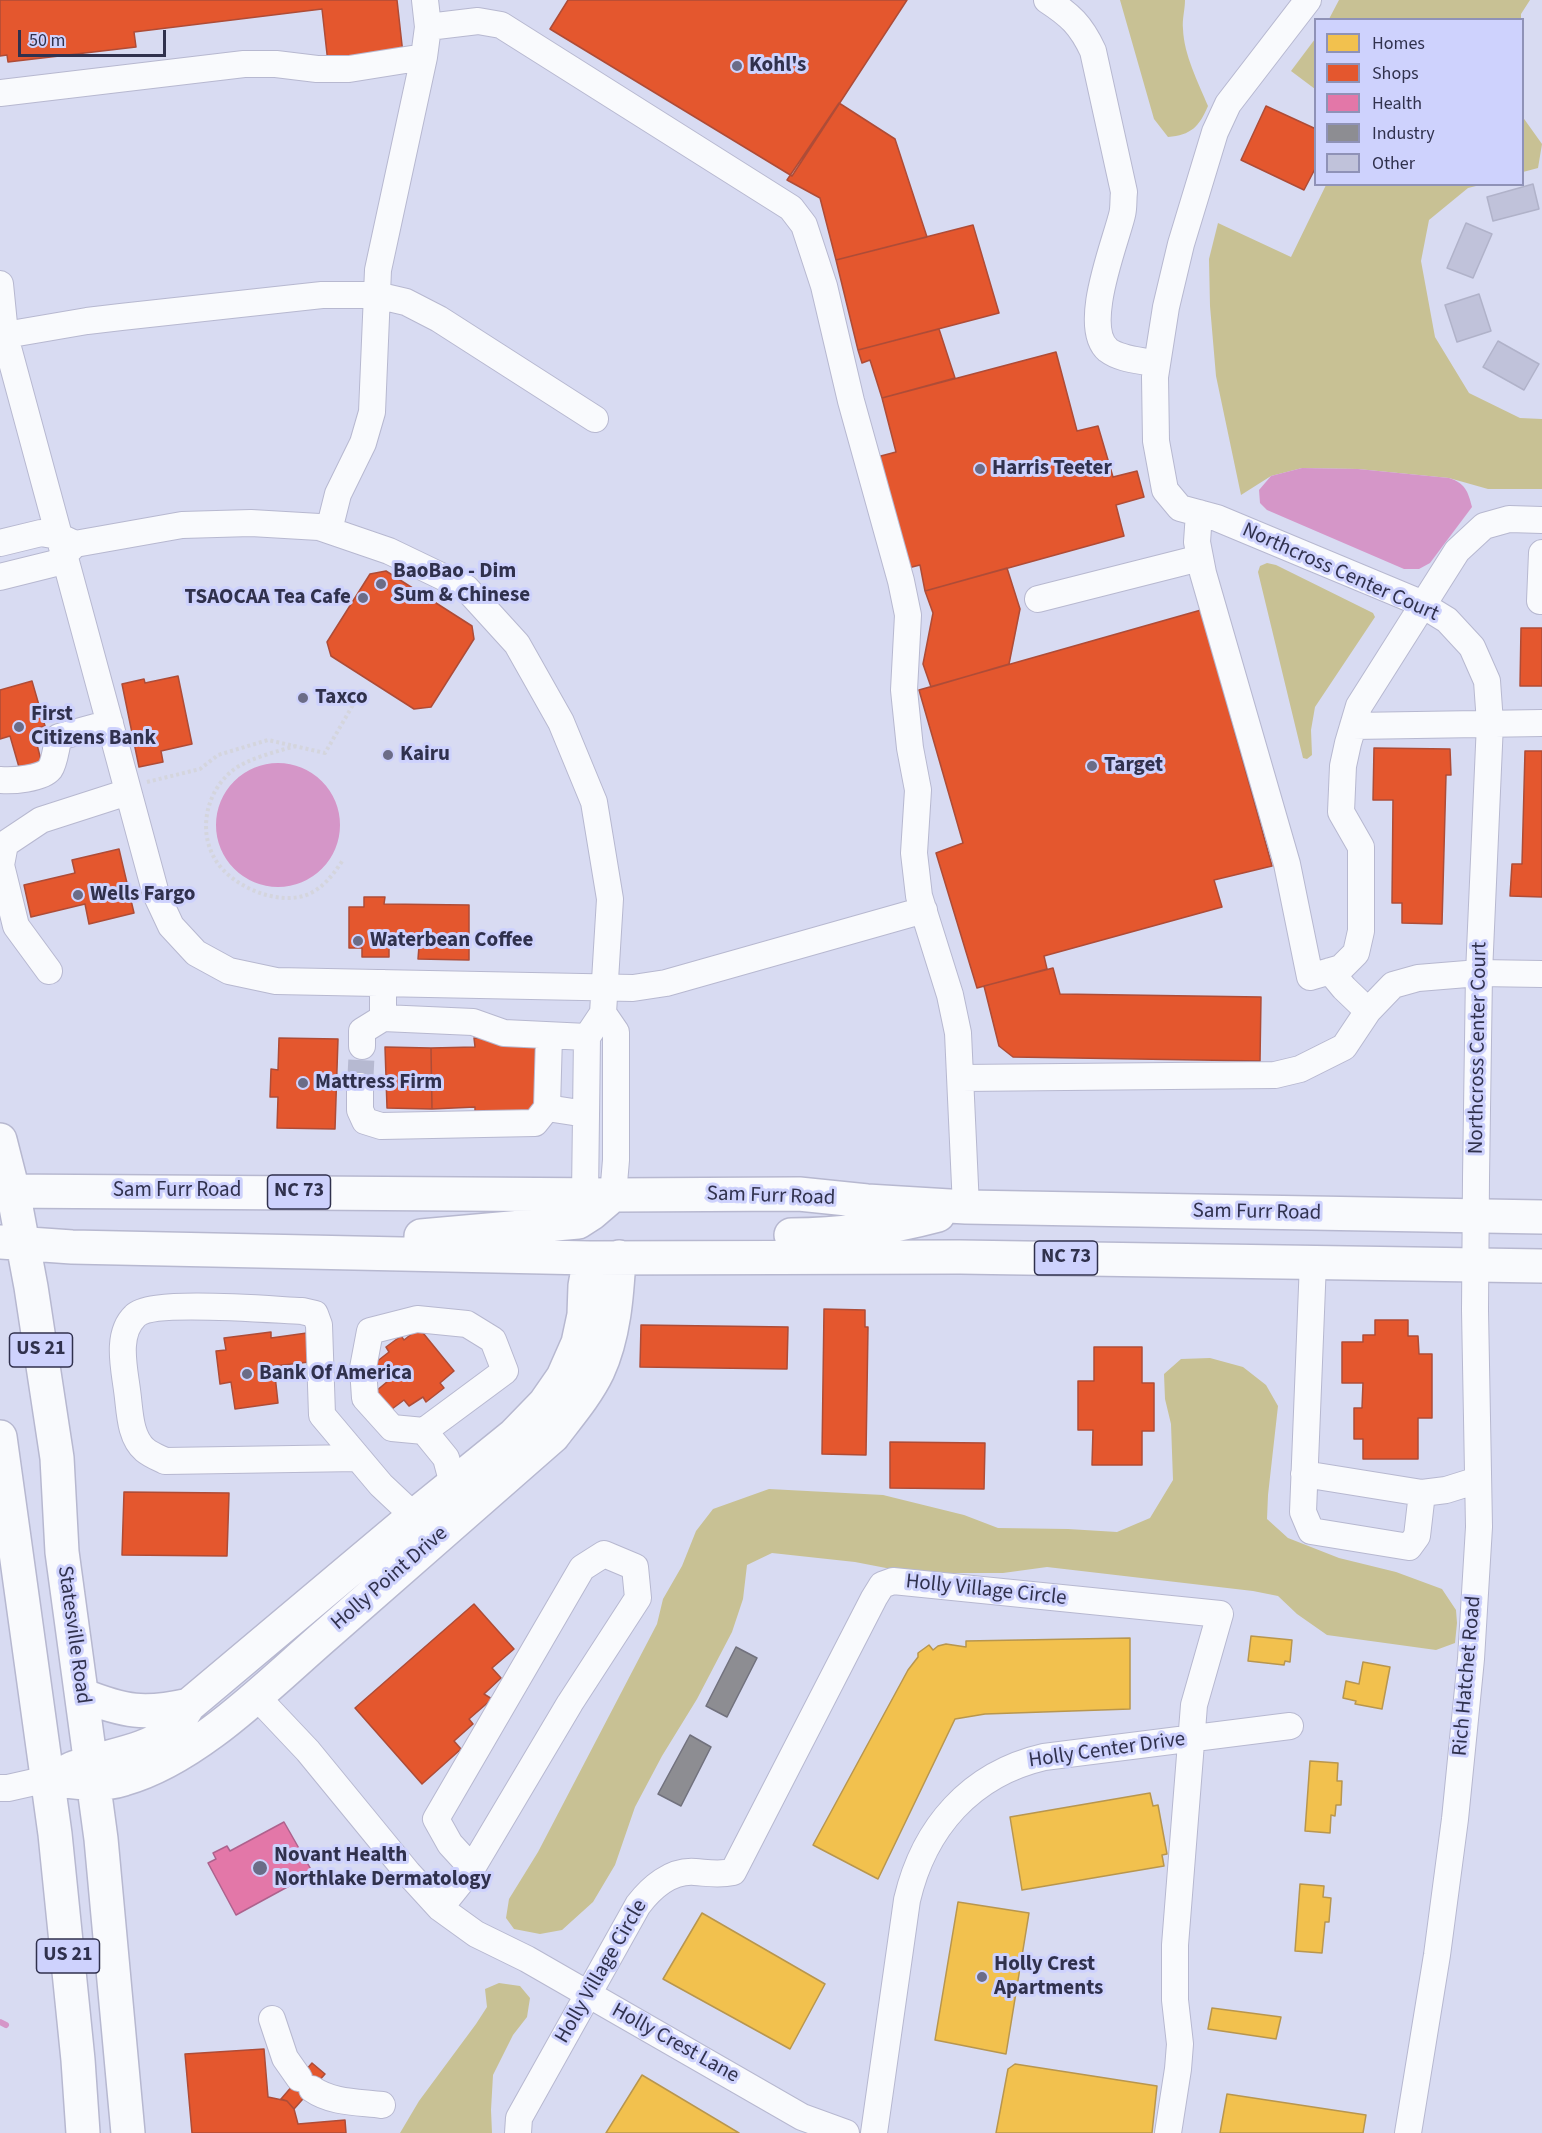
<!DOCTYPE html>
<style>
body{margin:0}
#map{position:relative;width:1542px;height:2133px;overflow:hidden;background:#d8dbf2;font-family:"Source Sans 3",sans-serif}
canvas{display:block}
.legend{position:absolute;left:1314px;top:18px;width:210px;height:168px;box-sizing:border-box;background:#ced2fd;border:2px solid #8f92b7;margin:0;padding:8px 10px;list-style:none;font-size:18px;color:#30314d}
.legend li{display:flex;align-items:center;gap:12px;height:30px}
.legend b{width:30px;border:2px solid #8f92b7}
.scale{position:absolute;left:18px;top:30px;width:148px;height:27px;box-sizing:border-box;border:3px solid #30314d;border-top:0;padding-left:8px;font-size:18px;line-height:21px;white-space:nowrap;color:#30314d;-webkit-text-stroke:4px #ced2fd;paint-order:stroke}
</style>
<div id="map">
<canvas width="1542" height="2133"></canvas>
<ul class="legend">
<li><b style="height:16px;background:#f2c14e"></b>Homes</li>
<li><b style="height:16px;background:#e4572e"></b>Shops</li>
<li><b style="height:16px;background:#e377a8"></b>Health</li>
<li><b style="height:16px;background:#8d8d92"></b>Industry</li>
<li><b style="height:16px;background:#c0c2da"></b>Other</li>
</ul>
<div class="scale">50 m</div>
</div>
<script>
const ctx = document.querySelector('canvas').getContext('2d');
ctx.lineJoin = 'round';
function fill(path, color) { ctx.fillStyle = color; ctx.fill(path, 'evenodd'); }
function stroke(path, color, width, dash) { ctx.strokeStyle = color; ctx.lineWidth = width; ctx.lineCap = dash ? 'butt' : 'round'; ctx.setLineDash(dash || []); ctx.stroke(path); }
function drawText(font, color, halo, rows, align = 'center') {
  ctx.font = font + ' "Source Sans 3",sans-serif'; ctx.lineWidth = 6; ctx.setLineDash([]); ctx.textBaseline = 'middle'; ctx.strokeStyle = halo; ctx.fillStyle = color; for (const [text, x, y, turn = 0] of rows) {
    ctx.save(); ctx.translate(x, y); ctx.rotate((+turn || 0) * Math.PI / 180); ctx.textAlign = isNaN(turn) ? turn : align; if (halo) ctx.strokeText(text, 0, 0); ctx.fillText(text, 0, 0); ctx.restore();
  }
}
const green = new Path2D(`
 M 1120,0 L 1185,0 C 1185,10 1182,19 1183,29 C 1184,55 1198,82 1208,106 C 1199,127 1191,135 1168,137 L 1154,119 Z
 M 1339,0 L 1530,0 L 1521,14 L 1521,19 L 1329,19 Z
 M 1315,39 L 1315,89 L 1291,71 Z
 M 1522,116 L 1542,144 L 1538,168 L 1523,172 Z
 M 1326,185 L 1480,185 L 1468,188 L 1429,220 L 1421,261 L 1435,337 L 1469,393 L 1520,418 L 1542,419 L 1542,489 L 1488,489 L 1449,478 L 1358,469 L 1302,468 L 1271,476 L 1241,495 L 1216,376 L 1210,306 L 1209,259 L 1218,223 L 1291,257 Z
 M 1267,563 L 1276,565 L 1373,613 L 1375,617 L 1315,707 L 1311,730 L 1312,755 L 1307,759 L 1303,758 L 1258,572 L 1260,566 Z
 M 1210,1358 L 1243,1367 L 1266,1385 L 1278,1406 L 1268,1495 L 1267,1519 L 1288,1538 L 1339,1558 L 1396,1572 L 1442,1589 L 1456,1610 L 1457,1623 L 1455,1643 L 1436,1650 L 1327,1635 L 1297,1614 L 1278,1596 L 1253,1591 L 1047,1567 L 1003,1573 L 912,1573 L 855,1562 L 772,1553 L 747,1565 L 743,1599 L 732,1632 L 697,1699 L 662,1756 L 635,1807 L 615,1865 L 593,1902 L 562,1930 L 540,1934 L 514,1929 L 506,1918 L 509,1899 L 538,1852 L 657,1624 L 663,1599 L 682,1566 L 696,1531 L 713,1509 L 769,1489 L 883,1495 L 964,1515 L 998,1528 L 1068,1529 L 1117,1532 L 1150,1518 L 1173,1480 L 1171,1424 L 1165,1399 L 1164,1374 L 1181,1359 Z
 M 499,1983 L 520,1986 L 530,1998 L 527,2017 L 513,2035 L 493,2075 L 491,2110 L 492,2133 L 400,2133 L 419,2101 L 476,2024 L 487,2007 L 485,1989 Z`);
const water = new Path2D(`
 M 1302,468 L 1358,469 L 1449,478 C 1465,483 1468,491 1472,507 L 1430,563 L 1419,569 L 1404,569 L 1267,510 L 1260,503 L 1259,490 L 1271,476 Z
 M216 825a62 62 0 1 1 124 0a62 62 0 1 1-124 0Z`);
const homes = new Path2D(`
 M 1251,1636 L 1292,1640 L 1290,1662 L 1285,1661 L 1284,1665 L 1248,1661 Z
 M 1130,1638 L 1130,1709 L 985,1714 L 955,1719 L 878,1879 L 813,1845 L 908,1670 L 918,1657 L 918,1653 L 929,1645 L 933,1650 L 938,1646 L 946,1644 L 966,1647 L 966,1641 Z
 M 1363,1662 L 1390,1667 L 1382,1709 L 1355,1704 L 1356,1701 L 1343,1698 L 1346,1681 L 1359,1684 Z
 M 1310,1761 L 1338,1763 L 1337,1781 L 1342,1781 L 1341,1805 L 1336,1805 L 1335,1816 L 1331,1815 L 1330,1833 L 1305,1831 Z
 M 1150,1793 L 1153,1806 L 1158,1805 L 1167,1854 L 1162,1855 L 1164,1866 L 1022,1890 L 1010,1817 Z
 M 1300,1884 L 1324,1886 L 1323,1897 L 1331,1898 L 1329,1922 L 1325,1922 L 1322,1953 L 1295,1951 Z
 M 958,1902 L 1029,1913 L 1006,2054 L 935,2040 Z
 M 702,1913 L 825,1984 L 790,2049 L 663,1979 Z
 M 1212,2008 L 1281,2017 L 1276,2039 L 1208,2029 Z
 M 1015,2064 L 1157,2086 L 1152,2133 L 996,2133 L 1008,2069 Z
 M 642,2075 L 739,2133 L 606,2133 Z
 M 1227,2094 L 1366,2115 L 1363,2133 L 1220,2133 Z`);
const shops = new Path2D(`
 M 0,0 L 397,0 L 403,54 L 328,63 L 322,9 L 134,32 L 136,47 L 8,62 L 7,55 L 0,56 Z
 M 568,0 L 907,0 L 792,176 L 550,29 Z
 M 839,103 L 895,139 L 927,237 L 836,260 L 820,198 L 787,180 Z
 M 1266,106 L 1316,129 L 1316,167 L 1304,190 L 1241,160 Z
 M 973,225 L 999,313 L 858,350 L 836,260 Z
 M 939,329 L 955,378 L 882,398 L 870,360 L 862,363 L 858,350 Z
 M 1056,352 L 1077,431 L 1098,426 L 1113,477 L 1137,471 L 1144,497 L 1116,505 L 1124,536 L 925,591 L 920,565 L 908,568 L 877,457 L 896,452 L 882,398 Z
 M 1007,568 L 1020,609 L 1009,664 L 931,687 L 923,664 L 933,613 L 925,591 Z
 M 386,571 L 472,626 L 474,639 L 431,707 L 414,709 L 331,656 L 327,642 L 370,574 Z
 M 1201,610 L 1272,866 L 1214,880 L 1222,907 L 1044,956 L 1047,969 L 977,988 L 936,853 L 963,843 L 919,690 Z
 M 1521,628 L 1542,628 L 1542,686 L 1520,686 Z
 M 178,676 L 192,744 L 161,751 L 163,762 L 139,767 L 122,684 L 144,679 L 145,683 Z
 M 32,681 L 45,726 L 33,729 L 43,768 L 21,774 L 10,736 L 0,739 L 0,690 Z
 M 1374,748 L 1450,749 L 1451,775 L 1446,775 L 1442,924 L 1402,923 L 1402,903 L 1392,903 L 1393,800 L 1373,800 Z
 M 1525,751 L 1542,751 L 1542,897 L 1510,896 L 1512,864 L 1522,864 Z
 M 119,849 L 134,913 L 89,924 L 85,904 L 31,917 L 24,885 L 75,873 L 72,860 Z
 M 364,897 L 385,897 L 384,904 L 469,905 L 469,960 L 418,959 L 419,946 L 389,946 L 389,957 L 362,957 L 362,948 L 349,948 L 349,907 L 364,907 Z
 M 1053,968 L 1060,994 L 1261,997 L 1260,1061 L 1013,1057 L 999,1046 L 984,986 Z
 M 279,1038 L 338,1039 L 335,1129 L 277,1128 L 278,1097 L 270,1097 L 271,1069 L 278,1070 Z
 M 474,1038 L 535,1039 L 537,1116 L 475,1116 L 475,1107 L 432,1109 L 431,1048 L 475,1047 Z
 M 385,1047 L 431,1048 L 432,1109 L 387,1108 Z
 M 824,1309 L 865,1310 L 865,1327 L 868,1327 L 866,1455 L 822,1454 Z
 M 1375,1320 L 1408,1320 L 1408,1336 L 1418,1336 L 1419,1354 L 1432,1354 L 1432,1418 L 1418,1418 L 1418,1459 L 1363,1459 L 1363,1439 L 1354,1439 L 1354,1408 L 1362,1408 L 1363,1383 L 1342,1383 L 1342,1342 L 1363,1342 L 1363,1335 L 1375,1335 Z
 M 641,1325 L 788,1327 L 787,1369 L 640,1367 Z
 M 419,1328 L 454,1371 L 440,1383 L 444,1388 L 426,1402 L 423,1397 L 409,1406 L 404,1400 L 384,1415 L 369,1397 L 388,1381 L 375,1363 L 389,1352 L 386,1347 L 401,1336 L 404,1340 Z
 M 271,1332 L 271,1338 L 314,1332 L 318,1361 L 274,1366 L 278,1403 L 235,1409 L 231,1382 L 220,1384 L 216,1351 L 226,1350 L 224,1338 Z
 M 1094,1347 L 1142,1347 L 1142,1383 L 1154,1383 L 1154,1431 L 1142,1431 L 1142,1465 L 1092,1465 L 1093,1430 L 1078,1430 L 1078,1381 L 1094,1381 Z
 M 890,1442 L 985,1443 L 984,1489 L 890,1488 Z
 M 124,1492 L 229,1493 L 227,1556 L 122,1555 Z
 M 474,1604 L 514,1649 L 492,1668 L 501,1678 L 484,1694 L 492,1699 L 469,1719 L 473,1724 L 454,1741 L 461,1749 L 422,1784 L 355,1708 Z
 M 264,2049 L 268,2097 L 287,2101 L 294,2109 L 298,2124 L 345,2120 L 346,2133 L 192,2133 L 185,2054 Z
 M 312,2063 L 325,2074 L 294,2109 L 287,2101 L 281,2099 Z`);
const health = new Path2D(`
 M 284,1822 L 313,1873 L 236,1915 L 208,1863 L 216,1859 L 213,1853 L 227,1846 L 230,1851 Z`);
const industry = new Path2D(`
 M 736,1647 L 757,1658 L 727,1717 L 706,1706 Z
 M 690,1735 L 711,1747 L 681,1806 L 658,1794 Z`);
const stream = new Path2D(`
 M 0,2022 L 6,2025`);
const building = new Path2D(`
 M 1533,184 L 1539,209 L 1493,221 L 1487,197 Z
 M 1466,223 L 1492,234 L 1473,278 L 1447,268 Z
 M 1479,294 L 1491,331 L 1457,342 L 1445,305 Z
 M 1498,341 L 1539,364 L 1524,390 L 1483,367 Z`);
const minorTunnel = new Path2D(`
 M 360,1086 L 362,1046`);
const path = new Path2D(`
 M 296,746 C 278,751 246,759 232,771 C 206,792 198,831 215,859 C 231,887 281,908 311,893 C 326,885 334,873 343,860
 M 147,782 L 200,769 L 218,755 L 268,740 L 325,753 L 357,698`);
const minor = new Path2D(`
 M 1047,0 C 1070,15 1081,25 1093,51 L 1124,192 C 1123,200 1124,208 1122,215 C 1115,244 1081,327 1108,350 C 1121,360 1142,360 1157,364
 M 1308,0 L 1228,104 L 1215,132 L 1181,244 L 1166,307 L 1155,377 L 1156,441 L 1165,490 L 1180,508 L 1217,518 L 1416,601 L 1447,620 L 1472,647 L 1487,681 L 1490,723 L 1479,973 L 1476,1178 L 1475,1310 L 1479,1527 L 1471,1659 L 1455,1819 L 1437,1955 L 1408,2133
 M 428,27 L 478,21 L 501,25 L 791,208 L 804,225 L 824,286 L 851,401 L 901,581 L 908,615 L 904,690 L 910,748 L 918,790 L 914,853 L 919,896 L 950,995 L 958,1033 L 966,1207
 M 0,93 L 244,64 L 276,64 L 317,69 L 349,69 L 424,57
 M 0,284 L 5,334
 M 0,318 L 156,894 L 171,926 L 196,953 L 229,971 L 276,981 L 633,988 L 666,983 L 924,910
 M 0,336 L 87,321 L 121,317 L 322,295 L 376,295 L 406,302 L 439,319 L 595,419
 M 1199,513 L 1197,542 L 1203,573 L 1287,864 L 1310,977 L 1341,968 L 1356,953 L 1361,931 L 1361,847 L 1341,812 L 1343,766 L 1348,743 L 1359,706 L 1457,551 L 1484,526 L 1509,519 L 1542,520
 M 329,530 L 338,494 L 363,443 L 372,412 L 378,270 L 424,57 L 428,27 L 425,0
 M 0,543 L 41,533 L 58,536 L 75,544 L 182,525 L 251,523 L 319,527 L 389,551 L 466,588 L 517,644 L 561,722 L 594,802 L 610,899 L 603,1013 L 587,1037 L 585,1195
 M 1542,553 L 1540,601 L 1542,601
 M 0,577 L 56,563 L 74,545
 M 1038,599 L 1200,558
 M 1353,726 L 1542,723
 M 0,780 C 12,781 42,779 50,769 C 55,762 56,746 59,737 L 110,723
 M 49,971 L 16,926 L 1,865 L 5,844 L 41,820 L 128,792
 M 1330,971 L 1344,988 L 1368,1011
 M 383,983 L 383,1018 L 473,1022 L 504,1033 L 587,1037
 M 603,1013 L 616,1032 L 616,1160 L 613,1195
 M 549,1036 L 547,1108 L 586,1114
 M 362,1046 L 362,1031 L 383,1018
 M 961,1078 L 1275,1075 L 1300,1069 L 1344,1047 L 1368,1011 L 1393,985 L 1418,978 L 1479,973 L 1542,974
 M 360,1086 L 360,1110 L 365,1121 L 381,1126 L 535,1123 L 547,1108
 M 1313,1262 L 1303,1512 L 1311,1531 L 1409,1547 L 1417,1536 L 1422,1493
 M 417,1319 L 467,1324 L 493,1340 L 505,1371 L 424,1431 L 392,1428 L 365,1398 L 363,1368 L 370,1331 Z
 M 424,1431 L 446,1458 L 453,1484
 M 358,1458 L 165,1461 C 159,1458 151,1455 145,1450 C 129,1436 130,1410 127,1390 C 124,1367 116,1334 135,1316 C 151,1299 274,1310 302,1311 L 315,1314 L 319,1325 L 322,1415 L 381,1485 L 414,1516
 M 1304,1474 L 1422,1493 L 1446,1490 L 1478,1480
 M 256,1696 L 308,1751 L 408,1873 L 440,1908 L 476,1934 L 527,1959 L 802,2117 L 846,2133
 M 0,1788 L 8,1788 L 48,1779
 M 440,1908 L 472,1868 L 570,1703 L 638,1598 L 635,1567 L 604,1554 L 582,1568 L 436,1819 L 450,1844 L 472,1868
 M 272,2019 L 285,2058 L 299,2078
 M 312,2089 C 332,2103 359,2102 382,2105
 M 518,2133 L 519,2118 L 638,1905 C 651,1888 671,1870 695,1872 C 709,1873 719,1875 733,1872 L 874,1598 L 882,1585 L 893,1581 L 1220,1614 L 1194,1705 L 1175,1945 L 1175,2000 L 1180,2044 L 1178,2069 L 1168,2133
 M 874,2133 L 907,1900 C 924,1827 971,1774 1044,1757 L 1290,1726`);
const major = new Path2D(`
 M 0,1140 L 13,1191 L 31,1287 L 57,1458 L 62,1552 L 101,1839 L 128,2133
 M 0,1191 L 613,1195 L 799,1194 L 867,1201 L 966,1207 L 1542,1217
 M 791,1235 C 841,1235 889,1228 938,1215
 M 421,1236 L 578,1222 L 592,1213 L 613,1195
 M 0,1242 L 72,1247 L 590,1258 L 960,1257 L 1542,1266
 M 0,1437 L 55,1834 L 78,2060 L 83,2133
 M 82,1695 C 125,1712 144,1715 189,1705
 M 69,1770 C 100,1756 145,1753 170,1732 C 178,1725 183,1713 189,1705 L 414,1516 L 514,1435 L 545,1403 L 563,1377 L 578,1343 L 584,1315 L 585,1286 L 590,1258
 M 48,1779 C 73,1782 99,1787 124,1779 C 198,1758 269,1684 327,1634 C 402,1568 478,1502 553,1436 C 569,1415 587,1394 598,1371 C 614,1336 617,1295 619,1257`);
const markers = [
 [737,66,6,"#6b6c87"],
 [980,469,6,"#6b6c87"],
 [381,584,6,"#6b6c87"],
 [363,598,6,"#6b6c87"],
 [303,698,6,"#6b6c87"],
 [19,727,6,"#6b6c87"],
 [388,755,6,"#6b6c87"],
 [1092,766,6,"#6b6c87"],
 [78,895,6,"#6b6c87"],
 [358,941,6,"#6b6c87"],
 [303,1083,6,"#6b6c87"],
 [247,1374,6,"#6b6c87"],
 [260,1868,8,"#6b6c87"],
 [982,1977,6,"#6b6c87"]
];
const shields = [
 [299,1192,63],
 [1066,1258,63],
 [41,1350,63],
 [68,1956,63]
];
const shieldNames = [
 ["NC 73",299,1192],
 ["NC 73",1066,1258],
 ["US 21",41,1350],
 ["US 21",68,1956]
];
const poiNames = [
 ["Kohl's",749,66],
 ["Harris Teeter",992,469],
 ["BaoBao - Dim",393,572],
 ["Sum & Chinese",393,596],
 ["TSAOCAA Tea Cafe",351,598,"right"],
 ["Taxco",315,698],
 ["First",31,715],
 ["Citizens Bank",31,739],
 ["Kairu",400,755],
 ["Target",1104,766],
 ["Wells Fargo",90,895],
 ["Waterbean Coffee",370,941],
 ["Mattress Firm",315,1083],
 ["Bank Of America",259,1374],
 ["Novant Health",274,1856],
 ["Northlake Dermatology",274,1880],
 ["Holly Crest",994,1965],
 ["Apartments",994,1989]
];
const streetNames = [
 ["Northcross Center Court",1340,573,24],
 ["Northcross Center Court",1479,1048,-89],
 ["Sam Furr Road",177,1191],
 ["Sam Furr Road",771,1197,2],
 ["Sam Furr Road",1257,1213,1],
 ["Holly Point Drive",390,1579,-41],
 ["Holly Village Circle",986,1591,6],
 ["Statesville Road",73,1635,82],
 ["Rich Hatchet Road",1468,1676,-85],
 ["Holly Center Drive",1107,1751,-8],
 ["Holly Village Circle",602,1972,-60],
 ["Holly Crest Lane",675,2044,29]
];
fill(green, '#c8c194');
fill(water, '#d596c8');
fill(homes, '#f2c14e');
stroke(homes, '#b8964e', 1.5);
fill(shops, '#e4572e');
stroke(shops, '#ae4c37', 1.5);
fill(health, '#e377a8');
stroke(health, '#ad628d', 1.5);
fill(industry, '#8d8d92');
stroke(industry, '#71717d', 1.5);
stroke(stream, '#d596c8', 6);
fill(building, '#c0c2da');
stroke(building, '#b0b2c9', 1.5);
stroke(minorTunnel, '#b6b9d1', 26, [26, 13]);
stroke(minor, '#b7b8d0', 28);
stroke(major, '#b7b8d0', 36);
stroke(path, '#d4d5dd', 4, [3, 3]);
stroke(minor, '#f9fafd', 26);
stroke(major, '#f9fafd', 33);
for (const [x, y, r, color] of markers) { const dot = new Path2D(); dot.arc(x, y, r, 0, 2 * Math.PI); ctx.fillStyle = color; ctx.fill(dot); stroke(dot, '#ced2fd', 2); }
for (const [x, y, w] of shields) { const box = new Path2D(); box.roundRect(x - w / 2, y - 17, w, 34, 4.5); ctx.fillStyle = '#ced2fd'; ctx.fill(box); stroke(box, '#30314d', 1.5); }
drawText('bold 20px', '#30314d', null, shieldNames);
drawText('bold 21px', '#30314d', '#ced2fd', poiNames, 'left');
drawText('21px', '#30314d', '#ced2fd', streetNames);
</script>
